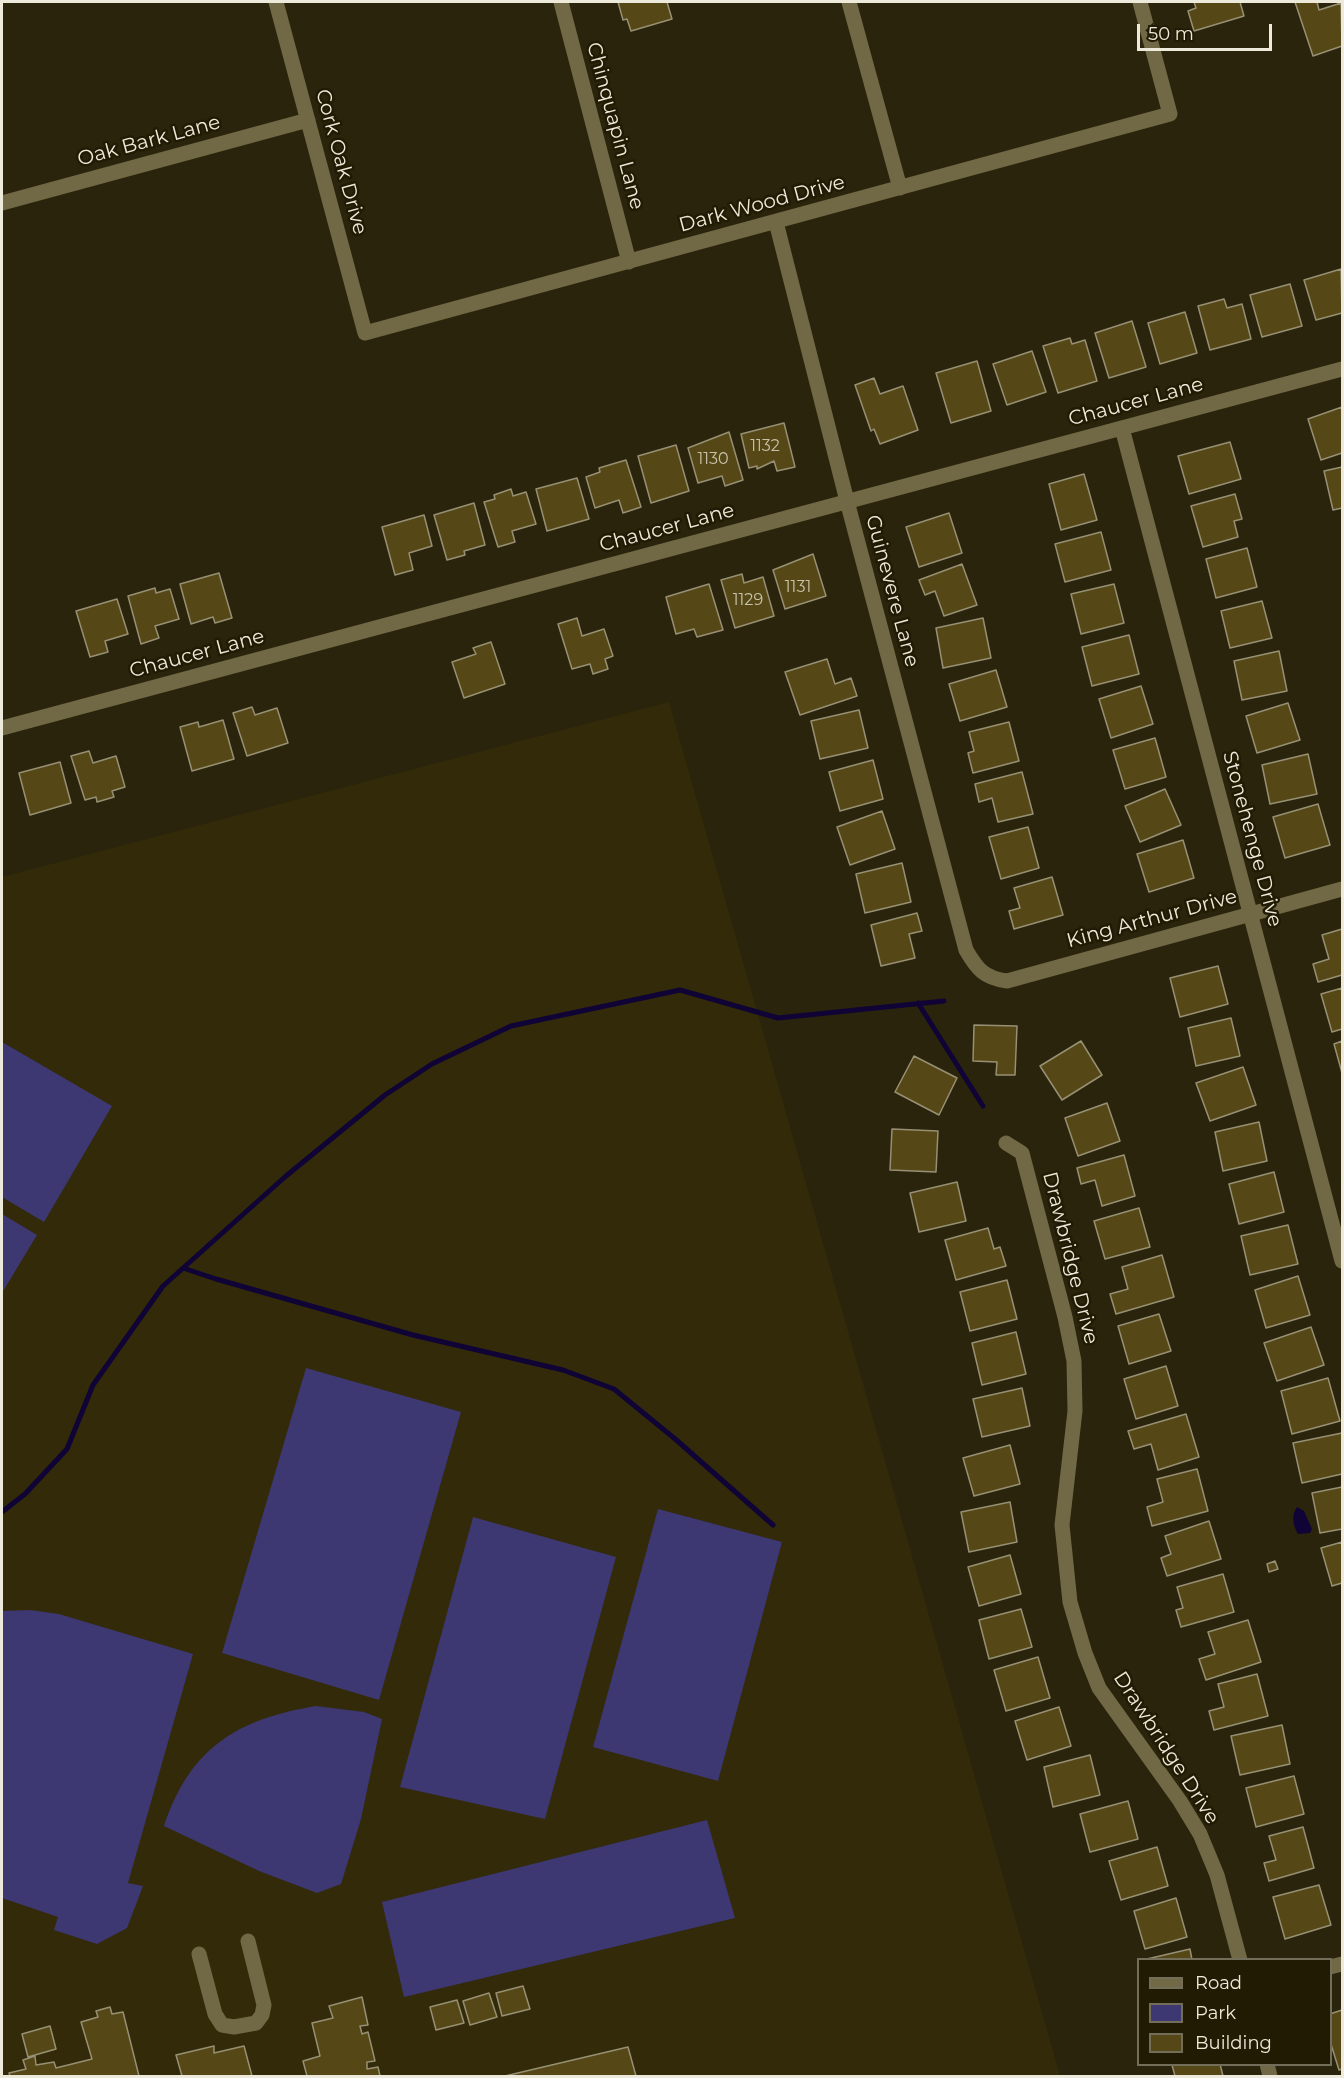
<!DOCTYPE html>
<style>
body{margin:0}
#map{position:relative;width:1344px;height:2078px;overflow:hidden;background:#2a240c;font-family:Montserrat,sans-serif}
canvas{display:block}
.frame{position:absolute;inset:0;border:3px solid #eeeadb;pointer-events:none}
.legend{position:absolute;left:1137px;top:1958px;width:195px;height:108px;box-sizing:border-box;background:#211b03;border:2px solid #736e59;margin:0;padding:8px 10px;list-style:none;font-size:18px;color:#eeeadb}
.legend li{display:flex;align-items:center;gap:12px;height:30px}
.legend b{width:30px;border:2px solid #736e59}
.scale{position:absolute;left:1137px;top:24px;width:135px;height:27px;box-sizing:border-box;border:3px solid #eeeadb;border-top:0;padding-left:8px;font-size:18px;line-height:21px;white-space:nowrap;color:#eeeadb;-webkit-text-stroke:4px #211b03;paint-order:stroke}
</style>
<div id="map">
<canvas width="1344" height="2078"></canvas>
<div class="frame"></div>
<ul class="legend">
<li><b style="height:8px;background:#716845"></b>Road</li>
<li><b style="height:16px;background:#3d3772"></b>Park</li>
<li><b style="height:16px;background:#554816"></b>Building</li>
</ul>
<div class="scale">50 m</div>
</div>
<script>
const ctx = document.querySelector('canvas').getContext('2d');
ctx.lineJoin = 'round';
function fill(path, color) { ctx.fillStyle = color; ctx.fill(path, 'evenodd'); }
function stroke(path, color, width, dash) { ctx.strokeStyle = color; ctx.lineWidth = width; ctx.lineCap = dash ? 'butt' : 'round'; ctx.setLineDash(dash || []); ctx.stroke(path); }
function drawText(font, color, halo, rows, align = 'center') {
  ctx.font = font + ' Montserrat,sans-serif'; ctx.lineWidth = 5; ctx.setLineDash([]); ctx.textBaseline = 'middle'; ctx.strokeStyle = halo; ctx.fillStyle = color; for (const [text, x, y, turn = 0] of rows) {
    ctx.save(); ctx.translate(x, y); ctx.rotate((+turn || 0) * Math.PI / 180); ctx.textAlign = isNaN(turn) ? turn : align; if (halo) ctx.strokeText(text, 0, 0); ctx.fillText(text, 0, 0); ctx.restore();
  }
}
const built = new Path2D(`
 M 669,702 L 1060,2076 L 2,2076 L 2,877 Z`);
const green = new Path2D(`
 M 2,1042 L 112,1106 L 44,1222 L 2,1197 Z
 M 2,1214 L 37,1235 L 2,1293 Z
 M 306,1368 L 461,1412 L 379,1700 L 222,1653 Z
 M 658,1509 L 782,1542 L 718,1781 L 593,1747 Z
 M 473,1517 L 616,1557 L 545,1819 L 400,1787 Z
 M 30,1610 L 59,1614 L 193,1654 L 128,1883 L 143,1886 L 127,1928 L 97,1944 L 54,1930 L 58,1917 L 2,1898 L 2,1611 Z
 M 316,1706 L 364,1712 L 382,1719 L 361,1819 L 341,1884 L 317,1893 L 259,1871 L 164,1826 C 190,1748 237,1719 316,1706 Z
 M 707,1820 L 735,1918 L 404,1997 L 382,1902 Z`);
const water = new Path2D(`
 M 1297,1507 L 1304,1511 L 1312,1529 L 1310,1533 L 1298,1534 C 1293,1526 1291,1515 1297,1507 Z`);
const stream = new Path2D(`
 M 918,1003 L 983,1106
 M 183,1268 L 216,1279 L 413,1335 L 563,1370 L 614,1389 L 674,1438 L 773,1525
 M 2,1512 L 25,1494 L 67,1449 L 93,1385 L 163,1286 L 286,1176 L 385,1095 L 432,1064 L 511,1026 L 680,990 L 778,1018 L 944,1001`);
const building = new Path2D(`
 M 618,2 L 667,2 L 672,19 L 631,31 L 627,19 L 623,20 Z
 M 1194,2 L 1240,2 L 1244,16 L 1194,31 L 1188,11 L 1196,8 Z
 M 1295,2 L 1317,2 L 1319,10 L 1341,3 L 1342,46 L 1313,56 Z
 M 1341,269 L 1342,313 L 1316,320 L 1304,280 Z
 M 1290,284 L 1302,326 L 1262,337 L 1250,295 Z
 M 1224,299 L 1227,308 L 1242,304 L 1251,339 L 1210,350 L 1198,306 Z
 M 1185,312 L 1197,353 L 1160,364 L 1148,323 Z
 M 1132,321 L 1146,367 L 1109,378 L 1095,333 Z
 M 1070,338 L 1072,344 L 1085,340 L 1097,381 L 1058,393 L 1043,346 Z
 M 1032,351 L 1046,392 L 1007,405 L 993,364 Z
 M 977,361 L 991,411 L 951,423 L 936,373 Z
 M 874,378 L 880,394 L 903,386 L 918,430 L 880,444 L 874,429 L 871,431 L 855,385 Z
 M 1342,407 L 1342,453 L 1321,460 L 1308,419 Z
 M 784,423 L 795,467 L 777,471 L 774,461 L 757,469 L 757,466 L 749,468 L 741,434 Z
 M 729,432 L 743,480 L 725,486 L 722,476 L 698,483 L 688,448 Z
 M 1230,442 L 1241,479 L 1189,494 L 1178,456 Z
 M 676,445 L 689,491 L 651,503 L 638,456 Z
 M 626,460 L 641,507 L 623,513 L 619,500 L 595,508 L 586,477 L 600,472 L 599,468 Z
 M 1342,467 L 1342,508 L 1333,510 L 1324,471 Z
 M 1084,474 L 1097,520 L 1061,530 L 1049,484 Z
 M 577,478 L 589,519 L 547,531 L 536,489 Z
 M 511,489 L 513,496 L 526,492 L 536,524 L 512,531 L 515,542 L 498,547 L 484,502 L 495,499 L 494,495 Z
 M 1235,494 L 1242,519 L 1234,521 L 1238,537 L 1203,547 L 1191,506 Z
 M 474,503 L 485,545 L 464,551 L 465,555 L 447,560 L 434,515 Z
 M 949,513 L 962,553 L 919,567 L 906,527 Z
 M 424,515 L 432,546 L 409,553 L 413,570 L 395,575 L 382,527 Z
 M 1101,532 L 1111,570 L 1065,582 L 1055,544 Z
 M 1247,548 L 1257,587 L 1216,598 L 1206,559 Z
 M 813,554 L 826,596 L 785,609 L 773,570 Z
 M 962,564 L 977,605 L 944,616 L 935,591 L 925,595 L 919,580 Z
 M 219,573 L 232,618 L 215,623 L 213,617 L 191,624 L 180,584 Z
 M 742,574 L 744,583 L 763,577 L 774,616 L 735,628 L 721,580 Z
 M 709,584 L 723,630 L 697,637 L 694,629 L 676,634 L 666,597 Z
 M 1114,584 L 1124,623 L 1081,634 L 1071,594 Z
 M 155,588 L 156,593 L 170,589 L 179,619 L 155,626 L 159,638 L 141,644 L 128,596 Z
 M 117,599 L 128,634 L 105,641 L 108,652 L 90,657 L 76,611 Z
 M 1262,601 L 1272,638 L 1230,648 L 1221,611 Z
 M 577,618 L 582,636 L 604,629 L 613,656 L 605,659 L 608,669 L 593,674 L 590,664 L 572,669 L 558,624 Z
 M 983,618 L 991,658 L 943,668 L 936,628 Z
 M 1129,635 L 1139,674 L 1092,686 L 1082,647 Z
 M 491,642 L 505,684 L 464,698 L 452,662 L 476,654 L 473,648 Z
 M 1279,651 L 1287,691 L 1242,700 L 1234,661 Z
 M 827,659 L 835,684 L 851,678 L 857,696 L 800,715 L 785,672 Z
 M 996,670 L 1007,707 L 960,721 L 949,684 Z
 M 1141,686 L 1153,724 L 1111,738 L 1099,699 Z
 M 1288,703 L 1300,740 L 1257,753 L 1246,716 Z
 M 252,707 L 255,715 L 277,708 L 288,743 L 247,756 L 233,713 Z
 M 859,710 L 868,748 L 820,759 L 811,721 Z
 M 223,720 L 234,759 L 192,771 L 180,727 L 198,722 L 199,727 Z
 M 1009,722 L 1019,761 L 973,773 L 968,753 L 974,751 L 969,732 Z
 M 1155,738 L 1166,777 L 1125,789 L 1113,750 Z
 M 89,751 L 93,763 L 116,756 L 125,787 L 112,791 L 114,797 L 97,802 L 96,797 L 85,800 L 71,756 Z
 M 1308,754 L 1317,794 L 1270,804 L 1262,765 Z
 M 873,760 L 883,799 L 840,811 L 829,772 Z
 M 60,762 L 71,803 L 30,815 L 19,773 Z
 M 1022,772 L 1033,814 L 998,822 L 992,798 L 979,802 L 975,784 Z
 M 1165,789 L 1181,825 L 1140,842 L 1125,806 Z
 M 1318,804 L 1330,845 L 1285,858 L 1273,817 Z
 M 882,811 L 895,849 L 850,865 L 837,827 Z
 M 1028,827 L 1039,868 L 1001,879 L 989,837 Z
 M 1183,840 L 1194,878 L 1149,892 L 1137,854 Z
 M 902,863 L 911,902 L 865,913 L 856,874 Z
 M 1052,877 L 1063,915 L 1014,929 L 1009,911 L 1020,908 L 1014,888 Z
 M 917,913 L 922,931 L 909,934 L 915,958 L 881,966 L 871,925 Z
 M 1342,929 L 1342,975 L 1318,982 L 1313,964 L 1329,959 L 1322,935 Z
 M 1218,966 L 1228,1004 L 1180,1017 L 1170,978 Z
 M 1342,988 L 1342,1029 L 1332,1032 L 1321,994 Z
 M 1231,1018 L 1240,1056 L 1196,1066 L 1188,1028 Z
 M 974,1025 L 1017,1026 L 1015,1075 L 996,1075 L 997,1062 L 973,1061 Z
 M 1081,1041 L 1102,1075 L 1062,1100 L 1040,1066 Z
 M 1342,1041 L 1342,1073 L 1334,1044 Z
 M 914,1056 L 957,1078 L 939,1115 L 895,1092 Z
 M 1243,1067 L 1256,1105 L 1210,1121 L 1196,1083 Z
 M 1107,1103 L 1120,1141 L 1078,1156 L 1065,1118 Z
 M 1259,1122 L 1267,1161 L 1223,1171 L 1215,1132 Z
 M 892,1129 L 938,1131 L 936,1172 L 890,1170 Z
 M 1124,1155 L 1135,1196 L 1102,1206 L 1095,1180 L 1081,1184 L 1077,1168 Z
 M 1274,1172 L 1284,1212 L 1239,1224 L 1229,1184 Z
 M 957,1182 L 966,1221 L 919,1232 L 910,1193 Z
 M 1139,1208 L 1150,1247 L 1105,1259 L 1094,1221 Z
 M 1288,1225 L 1298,1264 L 1250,1275 L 1241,1236 Z
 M 988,1228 L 994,1249 L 1000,1247 L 1006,1266 L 956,1280 L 945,1240 Z
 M 1162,1255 L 1174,1297 L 1116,1314 L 1110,1294 L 1128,1289 L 1122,1267 Z
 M 1298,1276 L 1310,1315 L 1266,1328 L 1255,1290 Z
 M 1007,1280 L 1017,1319 L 970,1331 L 960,1292 Z
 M 1159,1314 L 1171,1351 L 1129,1364 L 1118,1326 Z
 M 1311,1327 L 1324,1365 L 1277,1381 L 1264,1343 Z
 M 1016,1332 L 1026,1374 L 982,1385 L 972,1343 Z
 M 1166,1366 L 1178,1406 L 1136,1419 L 1124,1379 Z
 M 1328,1378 L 1340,1421 L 1292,1434 L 1281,1391 Z
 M 1022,1388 L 1030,1426 L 982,1437 L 973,1399 Z
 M 1186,1414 L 1199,1457 L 1158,1470 L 1151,1444 L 1134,1449 L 1128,1431 Z
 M 1342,1433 L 1342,1474 L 1302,1483 L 1293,1443 Z
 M 1010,1445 L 1020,1484 L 974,1496 L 963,1458 Z
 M 1197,1469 L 1208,1511 L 1152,1526 L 1147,1507 L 1163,1502 L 1157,1479 Z
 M 1342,1487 L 1342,1529 L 1320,1533 L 1312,1493 Z
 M 1010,1502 L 1017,1542 L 969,1552 L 961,1512 Z
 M 1209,1521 L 1221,1559 L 1167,1576 L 1161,1558 L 1171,1554 L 1165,1536 Z
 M 1342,1542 L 1342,1583 L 1332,1586 L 1321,1548 Z
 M 1010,1555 L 1021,1594 L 979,1606 L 968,1567 Z
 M 1275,1561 L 1278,1569 L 1269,1572 L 1267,1564 Z
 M 1223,1574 L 1234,1612 L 1181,1627 L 1176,1610 L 1183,1608 L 1177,1587 Z
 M 1021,1609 L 1032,1647 L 989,1659 L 979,1620 Z
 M 1248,1620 L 1261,1662 L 1206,1680 L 1199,1659 L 1215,1654 L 1208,1632 Z
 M 1038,1657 L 1050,1698 L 1006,1711 L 994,1670 Z
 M 1257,1674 L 1268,1716 L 1214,1730 L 1209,1711 L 1224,1707 L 1218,1684 Z
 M 1059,1707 L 1071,1746 L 1027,1760 L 1015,1721 Z
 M 1282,1725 L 1290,1764 L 1240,1775 L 1231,1736 Z
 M 1090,1755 L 1100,1795 L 1053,1807 L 1044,1767 Z
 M 1294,1776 L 1304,1814 L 1256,1827 L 1246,1788 Z
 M 1128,1801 L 1138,1839 L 1090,1852 L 1080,1814 Z
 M 1303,1827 L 1314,1868 L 1269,1881 L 1264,1863 L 1276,1860 L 1269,1836 Z
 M 1157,1847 L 1168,1886 L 1121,1900 L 1109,1861 Z
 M 1319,1885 L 1331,1925 L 1285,1939 L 1273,1897 Z
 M 1176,1898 L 1187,1937 L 1145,1949 L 1134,1911 Z
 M 1190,1949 L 1192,1960 L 1147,1960 L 1147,1959 Z
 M 523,1986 L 530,2009 L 502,2016 L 496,1993 Z
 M 489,1993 L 497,2017 L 470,2025 L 463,2001 Z
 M 362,1997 L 368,2025 L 360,2026 L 362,2034 L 368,2032 L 375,2061 L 367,2062 L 367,2069 L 378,2067 L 380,2076 L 307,2076 L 303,2061 L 320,2056 L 312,2023 L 333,2018 L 329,2006 Z
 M 457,2000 L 464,2023 L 436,2030 L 430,2007 Z
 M 110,2007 L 112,2014 L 123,2012 L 139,2076 L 10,2076 L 9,2073 L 26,2069 L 23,2060 L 35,2056 L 36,2065 L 54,2062 L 56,2068 L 92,2059 L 81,2022 L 98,2017 L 96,2011 Z
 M 1342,2010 L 1342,2069 L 1339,2070 L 1330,2041 L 1330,2014 Z
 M 50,2026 L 56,2049 L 28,2057 L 22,2034 Z
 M 214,2046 L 214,2053 L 244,2046 L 252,2076 L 182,2076 L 176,2055 Z
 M 628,2047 L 636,2076 L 505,2076 Z
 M 1220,2064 L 1223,2076 L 1175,2076 L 1172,2065 Z`);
const minor = new Path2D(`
 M 276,2 L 365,333 L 1170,114 L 1140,2
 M 561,2 L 629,262
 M 849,2 L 900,188
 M 2,203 L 308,120
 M 776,222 L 847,501 L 966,950 C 977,969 984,978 1007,981 L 1342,889
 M 1122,428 L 1342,1261
 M 2,728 L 1342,369
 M 1006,1143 L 1022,1153 L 1065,1317 L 1074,1361 L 1075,1411 L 1062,1525 L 1070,1602 L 1085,1653 L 1099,1688 L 1180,1801 L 1200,1834 L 1217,1875 L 1240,1960
 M 199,1954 L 215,2014 L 222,2025 L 234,2027 L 256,2023 L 262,2015 L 264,2005 L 248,1941
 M 1330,1967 L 1342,1964
 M 1267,2064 L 1270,2076`);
const numberNames = [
 ["1132",765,446],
 ["1130",713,459],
 ["1131",798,587],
 ["1129",748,600]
];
const streetNames = [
 ["Chinquapin Lane",615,126,75],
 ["Oak Bark Lane",149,141,-15],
 ["Cork Oak Drive",341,162,75],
 ["Dark Wood Drive",762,204,-15],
 ["Chaucer Lane",1136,402,-15],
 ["Chaucer Lane",667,528,-15],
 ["Guinevere Lane",892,591,75],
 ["Chaucer Lane",197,654,-15],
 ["Stonehenge Drive",1252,839,75],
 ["King Arthur Drive",1152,919,-15],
 ["Drawbridge Drive",1070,1258,76],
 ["Drawbridge Drive",1166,1748,57]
];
fill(built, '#322a09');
fill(green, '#3d3772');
fill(water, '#100336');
stroke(stream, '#100336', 5);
fill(building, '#554816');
stroke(building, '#979074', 1.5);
stroke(minor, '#716845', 15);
drawText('16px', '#c8c2aa', null, numberNames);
drawText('20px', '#eeeadb', '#211b03', streetNames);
</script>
